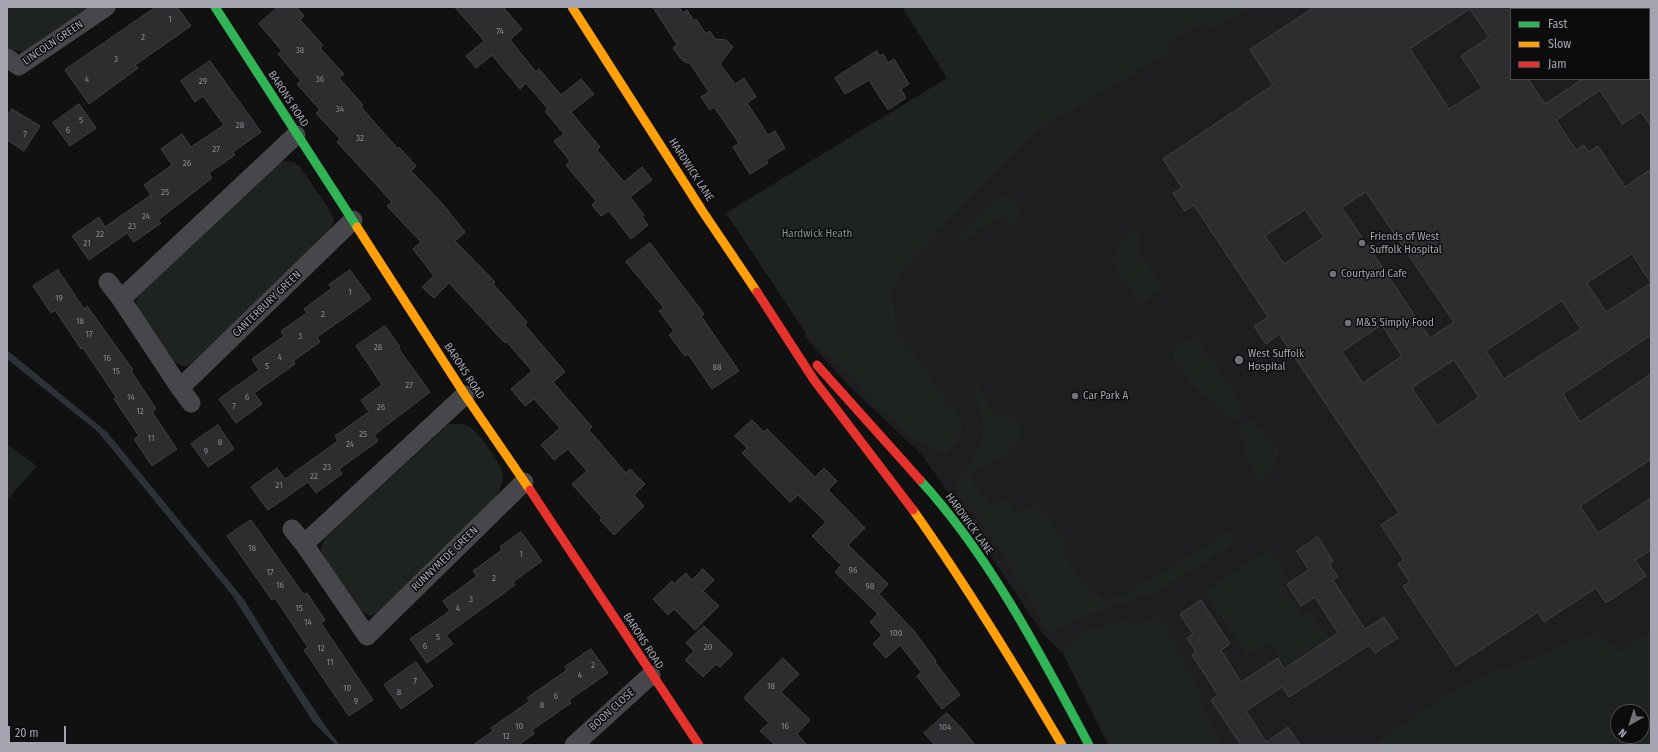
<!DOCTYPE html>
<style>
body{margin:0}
#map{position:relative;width:1658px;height:752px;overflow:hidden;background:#111112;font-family:"Fira Sans Condensed",sans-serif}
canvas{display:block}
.frame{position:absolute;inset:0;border:8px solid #a4a5b1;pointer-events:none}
.legend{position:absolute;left:1510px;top:8px;width:140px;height:72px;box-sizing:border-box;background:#0c0c0d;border:1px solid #49494f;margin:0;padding:5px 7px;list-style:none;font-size:12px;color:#a4a5b1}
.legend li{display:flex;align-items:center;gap:8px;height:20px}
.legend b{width:20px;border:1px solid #49494f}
.north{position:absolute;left:1610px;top:704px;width:40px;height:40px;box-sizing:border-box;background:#0c0c0d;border:1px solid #49494f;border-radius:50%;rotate:219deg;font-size:11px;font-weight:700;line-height:16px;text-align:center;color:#a4a5b1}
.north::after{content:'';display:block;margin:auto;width:14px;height:18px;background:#717179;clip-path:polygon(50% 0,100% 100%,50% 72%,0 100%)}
.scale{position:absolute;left:8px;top:726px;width:58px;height:18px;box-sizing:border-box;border:2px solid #a4a5b1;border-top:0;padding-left:5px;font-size:12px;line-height:14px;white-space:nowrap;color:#a4a5b1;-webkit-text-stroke:3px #0c0c0d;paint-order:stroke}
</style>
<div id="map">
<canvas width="1658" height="752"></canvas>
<div class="frame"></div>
<ul class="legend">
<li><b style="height:5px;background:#30b455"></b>Fast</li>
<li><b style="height:5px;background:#ff9f0a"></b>Slow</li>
<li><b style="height:5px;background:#e5322d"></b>Jam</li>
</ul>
<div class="north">N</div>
<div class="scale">20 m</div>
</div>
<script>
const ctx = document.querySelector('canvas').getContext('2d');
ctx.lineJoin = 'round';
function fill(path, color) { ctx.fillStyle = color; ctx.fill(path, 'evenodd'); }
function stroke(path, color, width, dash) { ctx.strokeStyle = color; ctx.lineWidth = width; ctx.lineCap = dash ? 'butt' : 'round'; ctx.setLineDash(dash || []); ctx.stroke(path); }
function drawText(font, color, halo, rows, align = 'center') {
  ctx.font = font + ' "Fira Sans Condensed",sans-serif'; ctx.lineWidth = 3; ctx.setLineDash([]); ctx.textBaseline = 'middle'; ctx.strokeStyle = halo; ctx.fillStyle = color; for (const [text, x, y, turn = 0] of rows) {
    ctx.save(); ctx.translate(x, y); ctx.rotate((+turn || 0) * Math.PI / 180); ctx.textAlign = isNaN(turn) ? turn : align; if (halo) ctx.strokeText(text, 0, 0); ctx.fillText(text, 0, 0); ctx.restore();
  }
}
const built = new Path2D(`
 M 1179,7 L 1651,7 L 1651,745 L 1108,745 L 1063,654 L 1043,634 L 946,489 L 921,454 L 848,385 L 804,336 L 873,266 ZM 1511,9 L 1649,9 L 1649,79 L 1511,79 ZM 1618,712 L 1642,712 L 1642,736 L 1618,736 Z`);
const green = new Path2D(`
 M 7,7 L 92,7 L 24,52 L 7,50 Z
 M 902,7 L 1250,7 L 1209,31 L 1203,23 L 1164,46 L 1168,53 L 1036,131 L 953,214 L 910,263 L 892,288 L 896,329 L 958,416 C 967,437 961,438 946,454 L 916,439 L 875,406 L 847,373 L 809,338 L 726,213 L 947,78 Z
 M 282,161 L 294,162 L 300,167 L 330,210 L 334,220 L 330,231 L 321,243 L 193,362 L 185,367 L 174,362 L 137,309 L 136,301 L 140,294 L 273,166 Z
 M 1004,194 L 1018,207 L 1021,215 L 1010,226 L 1003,216 L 965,238 L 957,246 L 959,254 L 953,252 L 961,233 Z
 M 1140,228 L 1141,255 L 1164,288 L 1140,305 L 1110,260 L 1117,253 L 1127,233 Z
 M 1195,334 L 1246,411 L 1232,421 L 1189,380 L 1173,356 L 1174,350 Z
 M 977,385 L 999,420 L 1011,412 L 1023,432 L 1013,449 L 977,469 L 971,480 L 990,504 L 1009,501 L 1018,515 L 1038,503 L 1067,547 L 1063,554 C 1076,572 1087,591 1107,601 L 1124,595 L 1235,529 L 1231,546 L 1153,594 L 1107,607 L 1050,633 L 1004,558 L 954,485 C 982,450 995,427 969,387 Z
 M 1251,419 L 1279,450 C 1277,467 1269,472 1257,483 L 1237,429 Z
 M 449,424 C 456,424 464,423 470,427 C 478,432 503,466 503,475 C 503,483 499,491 495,499 L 380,612 L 370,616 L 360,610 L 325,559 L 321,549 L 324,539 Z
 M 7,444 L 37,466 L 7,500 Z
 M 1269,549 L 1289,580 L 1282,585 L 1302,616 L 1310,611 L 1328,638 L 1285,667 L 1269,642 L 1248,656 L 1205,592 Z
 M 1160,616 L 1197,689 L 1221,745 L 1111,745 L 1063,654 C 1073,633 1102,623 1124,622 C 1130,621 1136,624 1142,623 C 1148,622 1155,619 1160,616 Z
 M 1593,632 L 1621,651 L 1651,632 L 1651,745 L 1374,745 C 1409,721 1443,694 1483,677 C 1520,660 1557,652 1593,632 ZM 1618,712 L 1642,712 L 1642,736 L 1618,736 Z`);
const water = new Path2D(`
 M 7,350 L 107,432 L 245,601 L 276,652 L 328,730 L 340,745 L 336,745 L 313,722 L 232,595 L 112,449 L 97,431 L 7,359 Z`);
const building = new Path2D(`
 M 156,7 L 177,7 L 191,26 L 135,65 L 138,68 L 89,104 L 65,70 Z
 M 278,7 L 296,7 L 304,16 L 300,20 L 323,45 L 320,48 L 344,74 L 339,78 L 363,105 L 361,107 L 398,149 L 399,147 L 416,166 L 411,171 L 440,201 L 465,232 L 455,241 L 495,282 L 493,284 L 527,322 L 525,325 L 565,372 L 553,382 L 592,427 L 589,430 L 626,473 L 630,469 L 645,484 L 634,495 L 644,506 L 614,535 L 600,520 L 602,518 L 572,484 L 587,471 L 568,449 L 554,460 L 541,445 L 560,428 L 534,399 L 525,406 L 511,389 L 532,371 L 506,341 L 505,343 L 449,283 L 434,298 L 422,287 L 434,276 L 413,249 L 421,242 L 387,206 L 392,202 L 337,142 L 340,139 L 316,113 L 320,110 L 297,84 L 301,81 L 278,54 L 282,51 L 259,24 Z
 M 455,7 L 503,7 L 522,29 L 510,40 L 536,72 L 539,69 L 561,95 L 581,79 L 594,94 L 571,112 L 600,147 L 597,150 L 624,182 L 642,167 L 652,180 L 630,197 L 644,215 L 642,217 L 648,225 L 631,239 L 609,211 L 601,216 L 592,205 L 596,201 L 566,165 L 570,161 L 554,141 L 564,134 L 545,111 L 548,109 L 526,83 L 520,89 L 492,55 L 476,68 L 466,56 L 484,41 Z
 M 653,7 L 679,7 L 683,13 L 687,10 L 694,21 L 696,19 L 706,34 L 710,31 L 715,39 L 726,40 L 733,47 L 720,64 L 735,84 L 744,78 L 756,97 L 747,103 L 768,135 L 775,131 L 785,148 L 766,160 L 768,163 L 750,174 L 733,147 L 739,143 L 714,107 L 710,110 L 701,97 L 709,92 L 689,62 L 686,63 L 684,60 L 683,61 L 673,48 L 677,45 Z
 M 1315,7 L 1511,7 L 1511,79 L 1528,79 L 1545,104 L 1583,79 L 1651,79 L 1651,126 L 1641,112 L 1622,124 L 1600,90 L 1556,120 L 1576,150 L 1584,145 L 1589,152 L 1598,146 L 1625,187 L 1651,169 L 1651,335 L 1563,394 L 1580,422 L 1651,374 L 1651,459 L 1580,506 L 1598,533 L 1651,498 L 1651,550 L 1635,560 L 1646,576 L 1606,603 L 1596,588 L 1544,622 L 1538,612 L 1456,666 L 1403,586 L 1410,582 L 1398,564 L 1404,560 L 1381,525 L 1399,513 L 1279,334 L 1266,344 L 1254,326 L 1268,317 L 1194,205 L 1185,211 L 1173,193 L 1182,188 L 1163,159 L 1273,85 L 1250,50 ZM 1470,9 L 1489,37 L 1461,56 L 1482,88 L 1449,109 L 1410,49 ZM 1366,192 L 1454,322 L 1430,338 L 1342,208 ZM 1305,210 L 1324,237 L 1284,264 L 1265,236 ZM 1632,254 L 1651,283 L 1606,312 L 1587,283 ZM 1562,301 L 1581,329 L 1504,379 L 1486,351 ZM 1382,325 L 1402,356 L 1363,383 L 1342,352 ZM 1454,360 L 1479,397 L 1437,426 L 1412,388 Z
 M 877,51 L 880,56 L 883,54 L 888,63 L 894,59 L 909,84 L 901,89 L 906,98 L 888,110 L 869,80 L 845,94 L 835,78 Z
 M 210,61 L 261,132 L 233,152 L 235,155 L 209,173 L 212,178 L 158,220 L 161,223 L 134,242 L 127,233 L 89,260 L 72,236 L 99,217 L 105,227 L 151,195 L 144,185 L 172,165 L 161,149 L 182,134 L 191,147 L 224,125 L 203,96 L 195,102 L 181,81 Z
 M 79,104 L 96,128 L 70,146 L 53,123 Z
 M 12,109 L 40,126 L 24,151 L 7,140 L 7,117 Z
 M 650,243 L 704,314 L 701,316 L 739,371 L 712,389 L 688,354 L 685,356 L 669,335 L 674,331 L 659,311 L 664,308 L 626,262 Z
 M 58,270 L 84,309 L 87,306 L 133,370 L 131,371 L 156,409 L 152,412 L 177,449 L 152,466 L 134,439 L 139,436 L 114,399 L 116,397 L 100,373 L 83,348 L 81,349 L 55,310 L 51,313 L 33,286 Z
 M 350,270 L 371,299 L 317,337 L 320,342 L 293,361 L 295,364 L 254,393 L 262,404 L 236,423 L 219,399 L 259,370 L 252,359 L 284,336 L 281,331 L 307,313 L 304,309 L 332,288 L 329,285 Z
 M 385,326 L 400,347 L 398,348 L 430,392 L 374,435 L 378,441 L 339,469 L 342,474 L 316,493 L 308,482 L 268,510 L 251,487 L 277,468 L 285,479 L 338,441 L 335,436 L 369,412 L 361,400 L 382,385 L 356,346 Z
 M 752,420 L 764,432 L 767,429 L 815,477 L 824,468 L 837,481 L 828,490 L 865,528 L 848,545 L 888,584 L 879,594 L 914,631 L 936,661 L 935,662 L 960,695 L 942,709 L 917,676 L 921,672 L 900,645 L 886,658 L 873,644 L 882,635 L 870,622 L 878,614 L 835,572 L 841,565 L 812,536 L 826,522 L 798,495 L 790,502 L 742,453 L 747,448 L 735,436 Z
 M 218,425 L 234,449 L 208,467 L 191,444 Z
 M 251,520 L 304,595 L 307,593 L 325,620 L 321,623 L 373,700 L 349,716 L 304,650 L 308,647 L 275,598 L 272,600 L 227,536 Z
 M 521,532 L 542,561 L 513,582 L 515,585 L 446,635 L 453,644 L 427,663 L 410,639 L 450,611 L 443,601 L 477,576 L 473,571 L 502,550 L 500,547 Z
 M 1318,537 L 1333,561 L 1329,564 L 1338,577 L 1333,580 L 1365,629 L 1384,617 L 1398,638 L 1375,653 L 1369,645 L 1289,697 L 1282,687 L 1246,711 L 1266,742 L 1288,727 L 1300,745 L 1241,745 L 1211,700 L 1218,695 L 1192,655 L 1196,652 L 1187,638 L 1193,634 L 1180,614 L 1201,600 L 1230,644 L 1221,650 L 1241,682 L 1278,658 L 1284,669 L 1338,633 L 1315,597 L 1301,606 L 1287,584 L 1309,570 L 1297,551 Z
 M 703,569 L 714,580 L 703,591 L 719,606 L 695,630 L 674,609 L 668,615 L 653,599 L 672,581 L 674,584 L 686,573 L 692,580 Z
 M 704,626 L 733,654 L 720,667 L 716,664 L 703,677 L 685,660 L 694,651 L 686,643 Z
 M 591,649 L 608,673 L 569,700 L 571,703 L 532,730 L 534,734 L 518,745 L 473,745 L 493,731 L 491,728 L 530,701 L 527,698 L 567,670 L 565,667 Z
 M 783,658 L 799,674 L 781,692 L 810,720 L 797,734 L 807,745 L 775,745 L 760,731 L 769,723 L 744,698 Z
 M 416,662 L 433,686 L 401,709 L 384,685 Z
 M 947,713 L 962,729 L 975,745 L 935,745 L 924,733 Z`);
const street = new Path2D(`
 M 7,58 L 19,66 L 106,7
 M 296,135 L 121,299 L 180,388 L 353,220
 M 108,282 L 121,299
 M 180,388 L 191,403
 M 465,395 L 304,544 L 367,636 L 524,482
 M 292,529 L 304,544
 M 574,745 L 651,675`);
const fast = new Path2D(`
 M 215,7 L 357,227
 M 920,480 C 989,555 1041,655 1089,745`);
const slow = new Path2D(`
 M 572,7 L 703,212 L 757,292
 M 357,227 L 465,395 L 530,490
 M 913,510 C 967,586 1015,665 1062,745`);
const jam = new Path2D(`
 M 757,292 L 814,380 L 913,510
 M 817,365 L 920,480
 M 530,490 L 699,745`);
const markers = [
 [1362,243,4,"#717179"],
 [1333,274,4,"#717179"],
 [1348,323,4,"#717179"],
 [1239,360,5,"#717179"],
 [1075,396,4,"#717179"]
];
const numberNames = [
 ["1",170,19],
 ["74",500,31],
 ["2",143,37],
 ["38",300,50],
 ["3",116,59],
 ["4",87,79],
 ["36",320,79],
 ["29",203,81],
 ["34",340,109],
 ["5",81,120],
 ["28",240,125],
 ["6",68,130],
 ["7",25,134],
 ["32",360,138],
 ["27",216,149],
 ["26",187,163],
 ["25",165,192],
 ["24",146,216],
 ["23",132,226],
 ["22",100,234],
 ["21",87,243],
 ["1",350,292],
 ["19",59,298],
 ["2",323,314],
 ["18",80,321],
 ["17",89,334],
 ["3",300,336],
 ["28",378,347],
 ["4",280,357],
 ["16",107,358],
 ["5",267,366],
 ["88",717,367],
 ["15",116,371],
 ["27",409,385],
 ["14",131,397],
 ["6",247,397],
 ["7",234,406],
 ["26",381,407],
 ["12",140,411],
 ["25",363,434],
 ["11",151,438],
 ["8",220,442],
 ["24",350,444],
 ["9",206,451],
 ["23",327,467],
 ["22",314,476],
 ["21",279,485],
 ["18",252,548],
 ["1",521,554],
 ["96",853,570],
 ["17",270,572],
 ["2",494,578],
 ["16",280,585],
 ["98",870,586],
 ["3",471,599],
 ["15",299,608],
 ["4",458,608],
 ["14",308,622],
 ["100",896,633],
 ["5",438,637],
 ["6",425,646],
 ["20",708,647],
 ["12",321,648],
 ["11",330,662],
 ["2",593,665],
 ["4",580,675],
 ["7",415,681],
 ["18",771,686],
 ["10",347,688],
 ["8",399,692],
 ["6",556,696],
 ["9",356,701],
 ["8",542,705],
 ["10",519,726],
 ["16",785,726],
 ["104",945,727],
 ["12",506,736]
];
const streetNames = [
 ["LINCOLN GREEN",53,43,-34],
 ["BARONS ROAD",288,99,57],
 ["HARDWICK LANE",691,170,57],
 ["CANTERBURY GREEN",267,304,-44],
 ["BARONS ROAD",464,371,57],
 ["HARDWICK LANE",969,524,54],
 ["RUNNYMEDE GREEN",445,559,-44],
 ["BARONS ROAD",643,641,57],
 ["BOON CLOSE",612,710,-42]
];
const parkNames = [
 ["Hardwick Heath",817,234]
];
const poiNames = [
 ["Friends of West",1370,237],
 ["Suffolk Hospital",1370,250],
 ["Courtyard Cafe",1341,274],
 ["M&S Simply Food",1356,323],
 ["West Suffolk",1248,354],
 ["Hospital",1248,367],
 ["Car Park A",1083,396]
];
fill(built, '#1e1e20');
fill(green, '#1e2320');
fill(water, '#2d3239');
fill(building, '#2d2d2f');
stroke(building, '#414145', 1);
stroke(street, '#47474b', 19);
stroke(fast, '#30b455', 9);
stroke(slow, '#ff9f0a', 9);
stroke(jam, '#e5322d', 9);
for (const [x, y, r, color] of markers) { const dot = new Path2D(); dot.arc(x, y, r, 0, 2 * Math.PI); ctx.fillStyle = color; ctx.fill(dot); stroke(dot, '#0c0c0d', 1.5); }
drawText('9px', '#868790', null, numberNames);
drawText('11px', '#a4a5b1', '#0c0c0d', streetNames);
drawText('11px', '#7c9b85', '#0c0c0d', parkNames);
drawText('11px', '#a4a5b1', '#0c0c0d', poiNames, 'left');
</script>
